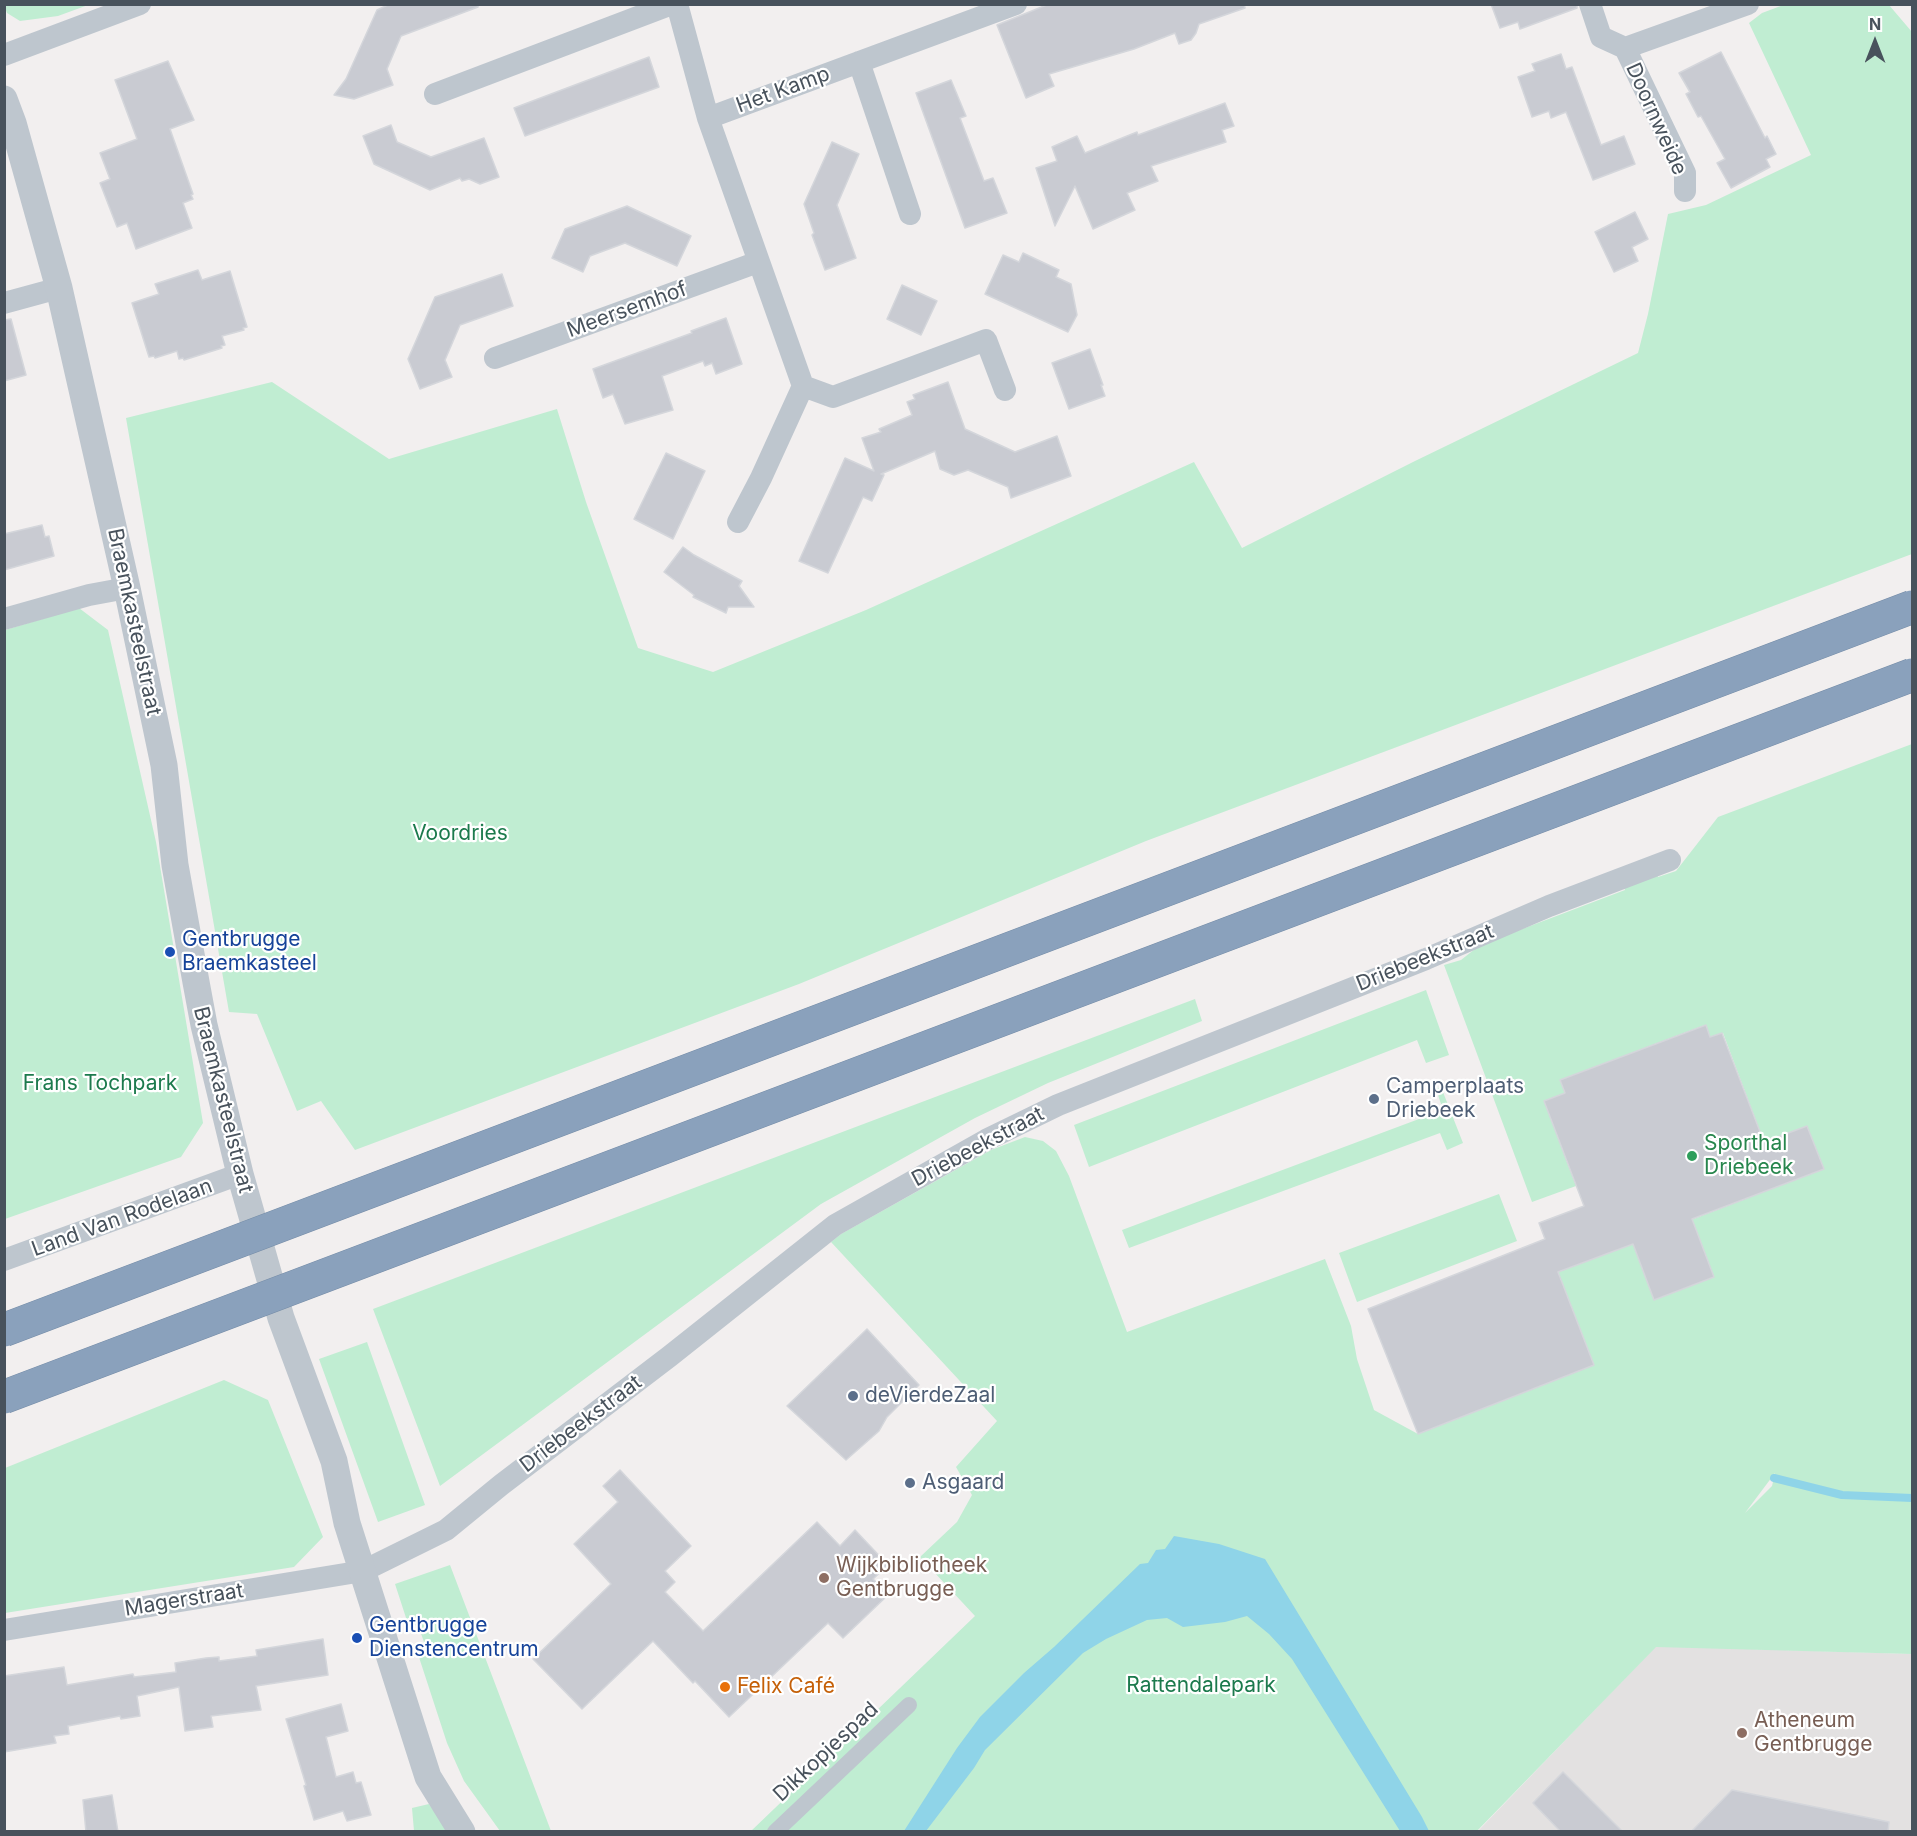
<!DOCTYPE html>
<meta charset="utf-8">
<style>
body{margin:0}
#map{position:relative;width:1917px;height:1836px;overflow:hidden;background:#f2efef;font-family:Inter,sans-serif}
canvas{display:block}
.frame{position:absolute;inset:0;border:6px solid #48525c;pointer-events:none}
.north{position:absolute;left:1845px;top:12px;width:60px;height:60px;-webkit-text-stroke:4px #fff;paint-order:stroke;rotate:0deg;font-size:16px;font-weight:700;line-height:24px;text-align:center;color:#48525c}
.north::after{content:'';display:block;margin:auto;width:21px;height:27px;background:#48525c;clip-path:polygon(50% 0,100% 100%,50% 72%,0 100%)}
</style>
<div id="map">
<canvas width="1917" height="1836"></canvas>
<div class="frame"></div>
<div class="north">N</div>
</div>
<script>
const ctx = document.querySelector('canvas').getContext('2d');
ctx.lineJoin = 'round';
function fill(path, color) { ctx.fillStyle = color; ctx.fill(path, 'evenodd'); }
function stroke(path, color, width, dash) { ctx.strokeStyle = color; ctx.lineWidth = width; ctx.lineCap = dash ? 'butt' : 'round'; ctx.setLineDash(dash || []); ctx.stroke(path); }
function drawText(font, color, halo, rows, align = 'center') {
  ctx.font = font + ' Inter,sans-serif'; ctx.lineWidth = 4.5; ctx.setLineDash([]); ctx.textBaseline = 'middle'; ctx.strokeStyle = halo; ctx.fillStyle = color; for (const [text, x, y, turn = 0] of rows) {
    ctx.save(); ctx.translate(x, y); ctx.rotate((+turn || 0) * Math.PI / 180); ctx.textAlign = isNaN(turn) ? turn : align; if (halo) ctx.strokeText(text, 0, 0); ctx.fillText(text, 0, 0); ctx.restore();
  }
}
const education = new Path2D(`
 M 1656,1646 L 1912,1654 L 1912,1831 L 1477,1832 Z`);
const green = new Path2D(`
 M 1786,4 L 1889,5 L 1912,32 L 1912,554 L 1146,841 L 799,984 L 355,1150 L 321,1101 L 297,1111 L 257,1014 L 229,1012 L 126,418 L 272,382 L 389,459 L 557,409 L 586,502 L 638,648 L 713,672 L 866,610 L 1194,462 L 1242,548 L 1415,461 L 1638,353 L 1648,314 L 1668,214 L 1706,205 L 1811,155 L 1749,23 L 1762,13 Z
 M 4,5 L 5,4 L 88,5 L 58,16 L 20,21 L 7,13 Z
 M 79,608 L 108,630 L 156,842 L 203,1123 L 181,1157 L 5,1219 L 5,630 Z
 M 1912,744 L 1912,1654 L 1656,1647 L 1477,1831 L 750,1832 L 975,1616 L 920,1557 L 957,1522 L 972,1495 L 956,1467 L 997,1421 L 831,1242 L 841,1234 L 991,1150 L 1025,1137 L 1043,1141 L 1056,1151 L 1069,1176 L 1127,1332 L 1325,1259 L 1351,1326 L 1357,1359 L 1374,1410 L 1418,1434 L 1594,1365 L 1558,1272 L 1655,1235 L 1662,1253 L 1640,1262 L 1654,1299 L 1713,1277 L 1700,1240 L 1672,1251 L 1665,1230 L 1823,1169 L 1807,1126 L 1764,1142 L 1723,1033 L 1710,1037 L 1705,1025 L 1560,1080 L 1565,1093 L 1544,1101 L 1576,1186 L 1532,1202 L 1444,965 L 1461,960 L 1480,945 L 1625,890 L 1624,886 L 1657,874 L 1658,877 L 1676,871 L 1718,817 ZM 1775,1473 L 1772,1486 L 1745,1513 Z
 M 1426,990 L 1449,1055 L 1426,1063 L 1417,1040 L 1089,1167 L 1074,1125 Z
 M 1195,999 L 1202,1021 L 1048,1083 L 975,1118 L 821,1204 L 440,1486 L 373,1309 Z
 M 1441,1087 L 1463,1143 L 1447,1150 L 1440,1133 L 1129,1248 L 1122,1230 L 1443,1110 L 1436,1089 Z
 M 1499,1194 L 1517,1241 L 1357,1302 L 1339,1253 Z
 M 367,1342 L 425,1505 L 378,1522 L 319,1359 Z
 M 224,1380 L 268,1400 L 323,1537 L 294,1567 L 5,1613 L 5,1468 Z
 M 450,1565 L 551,1831 L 500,1831 L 464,1781 L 447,1743 L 415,1645 L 424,1642 L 418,1625 L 409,1627 L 395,1584 Z
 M 429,1804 L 448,1831 L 414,1831 L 412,1808 Z`);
const water = new Path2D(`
 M 1174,1536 L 1219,1544 L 1265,1559 L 1422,1817 L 1429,1831 L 1400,1831 L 1292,1659 L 1269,1634 L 1247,1616 L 1225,1622 L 1183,1627 L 1167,1618 L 1147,1620 L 1106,1639 L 1083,1653 L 985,1750 L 974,1768 L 926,1831 L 904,1831 L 957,1748 L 980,1717 L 1024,1673 L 1054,1647 L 1140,1564 L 1148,1563 L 1156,1550 L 1165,1549 Z`);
const stream = new Path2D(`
 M 1774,1478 L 1842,1495 L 1912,1498`);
const building = new Path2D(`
 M 390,4 L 478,4 L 478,7 L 401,36 L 387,69 L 393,85 L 354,99 L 334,95 L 346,79 L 377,10 Z
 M 1049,4 L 1244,4 L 1245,8 L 1199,24 L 1196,33 L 1191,40 L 1179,44 L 1175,33 L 1134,49 L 1049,74 L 1054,86 L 1026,98 L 997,25 Z
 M 1491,4 L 1577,4 L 1577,8 L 1520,29 L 1518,22 L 1500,28 Z
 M 1721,52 L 1765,138 L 1767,136 L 1776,154 L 1766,159 L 1770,167 L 1731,188 L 1717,163 L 1725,159 L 1701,116 L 1698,117 L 1686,94 L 1690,92 L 1679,73 Z
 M 1561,54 L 1566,69 L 1572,67 L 1601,145 L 1624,136 L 1635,164 L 1593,180 L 1566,112 L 1551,118 L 1549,111 L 1532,117 L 1518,77 L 1535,71 L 1532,64 Z
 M 649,57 L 659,87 L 525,136 L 514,108 Z
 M 168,61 L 194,120 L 170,129 L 193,194 L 191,195 L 193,199 L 183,203 L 192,228 L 136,249 L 127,223 L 117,227 L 100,183 L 110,179 L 100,153 L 137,139 L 115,80 Z
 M 951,80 L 966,116 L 960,118 L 984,181 L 993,178 L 1007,213 L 965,228 L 916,93 Z
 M 1225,103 L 1234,126 L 1222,130 L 1226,142 L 1151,166 L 1158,181 L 1127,193 L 1135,210 L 1093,229 L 1075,186 L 1055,226 L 1036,168 L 1057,161 L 1052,147 L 1077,136 L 1085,153 L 1137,132 L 1138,135 Z
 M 391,125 L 397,142 L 431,157 L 484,138 L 499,177 L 480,184 L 469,179 L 462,181 L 460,178 L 430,190 L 374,164 L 363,136 Z
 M 832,142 L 859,154 L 837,205 L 856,258 L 825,270 L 812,235 L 814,233 L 804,204 Z
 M 627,206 L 691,236 L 677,266 L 625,243 L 590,256 L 583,272 L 552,258 L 565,229 Z
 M 1635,212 L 1648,239 L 1632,247 L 1638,261 L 1614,272 L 1595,232 Z
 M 1023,253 L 1059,270 L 1056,277 L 1071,284 L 1077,315 L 1068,332 L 985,294 L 1003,255 L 1019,262 Z
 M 198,270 L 202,280 L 230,271 L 247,327 L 243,328 L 244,330 L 222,336 L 225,345 L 221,346 L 222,348 L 184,360 L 183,358 L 179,359 L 177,351 L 155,358 L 154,356 L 149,357 L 132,303 L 159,294 L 155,284 Z
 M 502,274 L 513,306 L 460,325 L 445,360 L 452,377 L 420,389 L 408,359 L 435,297 Z
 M 902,285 L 937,301 L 921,335 L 887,319 Z
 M 726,318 L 742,364 L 716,374 L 712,363 L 705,366 L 703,361 L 662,376 L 673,410 L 625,424 L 613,394 L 603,398 L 593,369 L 692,333 L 691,331 Z
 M 11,319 L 26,375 L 4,381 L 4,320 Z
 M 1090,349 L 1103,385 L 1101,385 L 1105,396 L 1069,409 L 1052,363 Z
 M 948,382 L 965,429 L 1015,452 L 1057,436 L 1071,476 L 1011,498 L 1008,487 L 968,470 L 954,475 L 940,469 L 935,451 L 881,474 L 884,475 L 872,501 L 863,497 L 828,573 L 799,561 L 845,458 L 874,471 L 862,438 L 881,432 L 879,429 L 912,415 L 907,402 L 915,399 L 913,395 Z
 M 666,453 L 705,471 L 673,539 L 634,519 Z
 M 42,525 L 45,537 L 49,536 L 54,556 L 4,570 L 4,534 Z
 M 683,547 L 694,555 L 742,581 L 739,586 L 754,607 L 728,607 L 726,613 L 693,597 L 694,595 L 664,572 Z
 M 1706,1025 L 1710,1037 L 1722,1033 L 1764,1142 L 1807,1126 L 1824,1169 L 1692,1219 L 1714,1277 L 1654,1300 L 1633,1244 L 1558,1272 L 1594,1365 L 1418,1434 L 1368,1309 L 1545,1239 L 1539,1223 L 1584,1206 L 1544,1101 L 1565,1093 L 1560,1080 Z
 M 867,1329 L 919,1385 L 887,1417 L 879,1431 L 846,1460 L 787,1406 Z
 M 620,1470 L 691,1546 L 665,1571 L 675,1582 L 665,1592 L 703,1631 L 817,1522 L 840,1546 L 855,1530 L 888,1565 L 873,1579 L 888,1595 L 843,1638 L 828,1623 L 729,1717 L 695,1681 L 693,1683 L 653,1641 L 582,1709 L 533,1659 L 611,1584 L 574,1544 L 618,1502 L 603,1486 Z
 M 323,1639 L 328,1675 L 256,1686 L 261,1710 L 211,1716 L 213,1727 L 185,1731 L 179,1687 L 137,1696 L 140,1716 L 121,1719 L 120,1716 L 68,1726 L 69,1734 L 54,1736 L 56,1743 L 4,1752 L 4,1676 L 64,1667 L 67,1685 L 133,1674 L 134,1677 L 176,1672 L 175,1663 L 206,1658 L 219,1657 L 219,1661 L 257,1656 L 256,1650 Z
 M 341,1704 L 348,1731 L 326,1737 L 336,1777 L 353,1772 L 356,1783 L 361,1782 L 371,1815 L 347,1821 L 343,1811 L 314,1820 L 304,1786 L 306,1785 L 286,1719 Z
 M 1563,1772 L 1623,1832 L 1561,1832 L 1533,1803 Z
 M 1732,1790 L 1889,1822 L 1888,1832 L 1691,1832 Z
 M 112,1795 L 118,1832 L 86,1832 L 83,1800 Z`);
const pedestrian = new Path2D(`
 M 775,1832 L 909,1705`);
const minor = new Path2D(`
 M 677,4 L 708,118 L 803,386 L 761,478 L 738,522
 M 1590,4 L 1601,37 L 1625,48 L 1685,173 L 1685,191
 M 1625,48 L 1748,4
 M 4,55 L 140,4
 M 859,62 L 910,214
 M 435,94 L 672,4
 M 708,118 L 1016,4
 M 4,303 L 59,288
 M 495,358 L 758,262
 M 803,386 L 833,397 L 986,340 L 1005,390
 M 4,619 L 89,595 L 127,588
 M 4,1260 L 240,1174
 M 4,1630 L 363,1571 L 446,1530 L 501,1485 L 670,1356 L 835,1225 L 986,1140 L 1058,1105 L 1426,959 L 1549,906 L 1670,860`);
const tertiary = new Path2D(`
 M 4,99 L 13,123 L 59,288 L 127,588 L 164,765 L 175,865 L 196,982 L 204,1025 L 240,1174 L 281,1318 L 334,1461 L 347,1523 L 428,1777 L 462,1832`);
const motorwayBridge = new Path2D(`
 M 4,1330 L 1912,607
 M 4,1397 L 1912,675`);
const markers = [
 [170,952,6,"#1a4fb4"],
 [1374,1099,6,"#5c6f8a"],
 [1692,1156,6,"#2e9e5b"],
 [853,1396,6,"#5c6f8a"],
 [910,1483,6,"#5c6f8a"],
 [824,1578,6,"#8d6e63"],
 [357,1638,6,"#1a4fb4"],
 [725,1687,6,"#e8710a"],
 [1742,1733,6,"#8d6e63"]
];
const streetNames = [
 ["Het Kamp",783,90,-20],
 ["Doornweide",1656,119,66],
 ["Meersemhof",627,310,-20],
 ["Braemkasteelstraat",134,622,78],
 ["Driebeekstraat",1425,958,-22],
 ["Braemkasteelstraat",223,1100,76],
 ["Driebeekstraat",978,1147,-28],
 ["Land Van Rodelaan",122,1218,-20],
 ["Driebeekstraat",581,1424,-37],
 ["Magerstraat",184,1600,-9],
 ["Dikkopjespad",826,1752,-43]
];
const parkNames = [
 ["Voordries",460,834],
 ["Frans Tochpark",100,1084],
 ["Rattendalepark",1201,1686]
];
const transitNames = [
 ["Gentbrugge",182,940],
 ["Braemkasteel",182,964],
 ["Gentbrugge",369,1626],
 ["Dienstencentrum",369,1650]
];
const serviceNames = [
 ["Camperplaats",1386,1087],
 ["Driebeek",1386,1111],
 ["deVierdeZaal",865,1396],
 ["Asgaard",922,1483]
];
const leisureNames = [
 ["Sporthal",1704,1144],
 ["Driebeek",1704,1168]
];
const educationNames = [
 ["Wijkbibliotheek",836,1566],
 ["Gentbrugge",836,1590],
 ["Atheneum",1754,1721],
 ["Gentbrugge",1754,1745]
];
const foodNames = [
 ["Felix Café",737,1687]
];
fill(education, '#e3e1e1');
fill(green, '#c0edd2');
fill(water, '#8fd4e8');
stroke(stream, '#8fd4e8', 8);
fill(building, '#c9cbd2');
stroke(building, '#d4d6db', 1.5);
stroke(pedestrian, '#bec6ce', 16);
stroke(minor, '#bec6ce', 22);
stroke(tertiary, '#bec6ce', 27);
stroke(motorwayBridge, '#758ca7', 34, []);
stroke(motorwayBridge, '#8aa1bc', 33);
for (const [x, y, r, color] of markers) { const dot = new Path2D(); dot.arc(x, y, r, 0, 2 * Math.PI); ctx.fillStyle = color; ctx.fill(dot); stroke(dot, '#fff', 2); }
drawText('21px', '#48525c', '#fff', streetNames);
drawText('21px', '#1c7a4d', '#fff', parkNames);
drawText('21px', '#164399', '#fff', transitNames, 'left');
drawText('21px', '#4e5e75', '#fff', serviceNames, 'left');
drawText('21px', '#27864d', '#fff', leisureNames, 'left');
drawText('21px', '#785e54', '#fff', educationNames, 'left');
drawText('21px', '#c56008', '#fff', foodNames, 'left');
</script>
